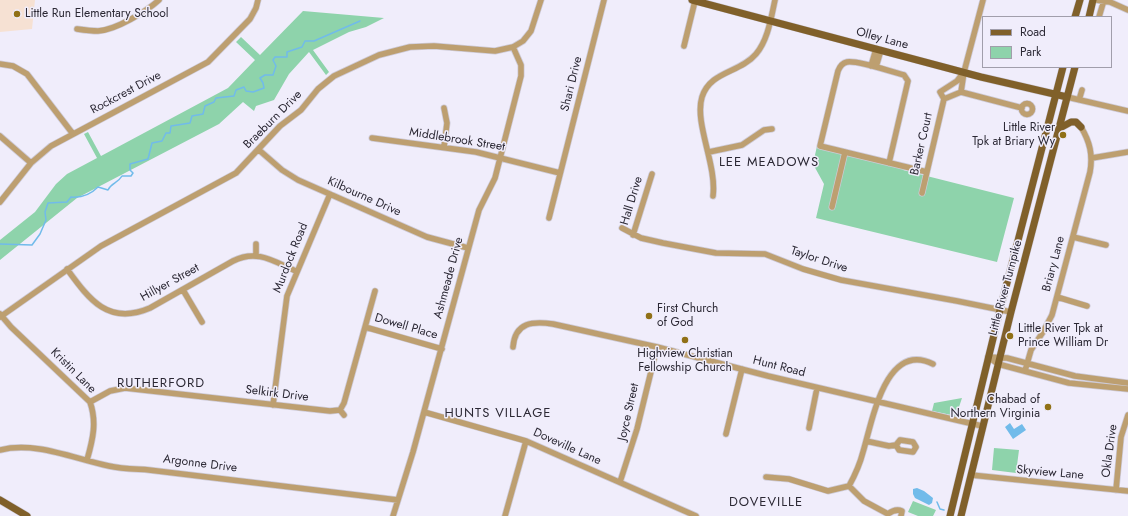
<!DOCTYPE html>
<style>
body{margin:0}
#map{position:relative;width:1128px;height:516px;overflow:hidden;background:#f0edfb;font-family:Jost,sans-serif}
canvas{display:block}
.legend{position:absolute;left:982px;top:16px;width:130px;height:52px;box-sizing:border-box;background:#f0edfb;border:1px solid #a19eab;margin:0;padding:5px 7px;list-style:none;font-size:12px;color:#2b2834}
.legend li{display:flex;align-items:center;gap:8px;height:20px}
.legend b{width:20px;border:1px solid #a19eab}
</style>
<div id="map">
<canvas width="1128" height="516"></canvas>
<ul class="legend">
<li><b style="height:5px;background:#80602a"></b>Road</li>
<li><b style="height:11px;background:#8ed3ab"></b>Park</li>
</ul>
</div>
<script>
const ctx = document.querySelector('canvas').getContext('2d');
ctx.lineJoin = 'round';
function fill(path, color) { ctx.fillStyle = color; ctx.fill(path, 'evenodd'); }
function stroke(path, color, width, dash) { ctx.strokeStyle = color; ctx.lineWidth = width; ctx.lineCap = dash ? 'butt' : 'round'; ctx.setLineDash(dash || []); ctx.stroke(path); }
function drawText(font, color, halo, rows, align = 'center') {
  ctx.font = font + ' Jost,sans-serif'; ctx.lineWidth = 3; ctx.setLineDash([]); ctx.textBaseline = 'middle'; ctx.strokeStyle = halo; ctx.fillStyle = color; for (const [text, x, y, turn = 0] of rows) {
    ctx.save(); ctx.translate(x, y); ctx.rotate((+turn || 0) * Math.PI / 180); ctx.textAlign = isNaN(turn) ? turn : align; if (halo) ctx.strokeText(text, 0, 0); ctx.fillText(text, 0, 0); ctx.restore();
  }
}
const education = new Path2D(`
 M 0,0 L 35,0 L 32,29 L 0,32 Z`);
const green = new Path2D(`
 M 303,11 L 384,18 L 366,27 L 349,32 L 313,50 L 329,72 L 326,75 L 309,52 L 289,74 L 274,100 L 256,106 L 254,111 L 243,102 L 219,124 L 77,198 L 0,260 L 0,240 L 35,212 L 56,184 L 67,174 L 97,158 L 84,134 L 88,132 L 101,156 L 228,88 L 255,60 L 236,42 L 241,37 L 260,55 Z
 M 817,146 L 904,167 L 903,170 L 1014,198 L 997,262 L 816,218 L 824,184 L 813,164 Z
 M 962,398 L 956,416 L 932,411 L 934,403 Z
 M 994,448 L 1019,450 L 1016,473 L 992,470 Z
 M 913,501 L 936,510 L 933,516 L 918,516 L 908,512 Z`);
const water = new Path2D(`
 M 1010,423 L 1014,429 L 1022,424 L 1026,430 L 1013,439 L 1005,427 Z
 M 917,488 L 924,491 L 933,498 L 932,503 L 929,505 L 915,498 L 913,494 L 913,489 Z`);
const stream = new Path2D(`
 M 0,244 L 32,245 L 40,234 L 46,220 L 45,212 L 48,203 L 67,202 L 71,197 C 81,198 91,194 98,187 L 108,190 C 111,183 118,183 122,176 L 131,176 L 133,173 L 130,170 L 130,164 L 148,159 L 152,143 L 162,141 L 166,133 L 170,133 L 171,126 L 190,123 L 192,116 L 203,114 L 205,106 L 214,102 L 216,98 L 234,96 L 236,90 L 244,87 L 246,91 L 253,92 L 264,88 L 263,83 L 260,78 L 265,75 L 273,75 L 276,66 L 273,60 L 275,57 L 287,57 L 287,52 L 302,47 L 305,41 L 314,41 L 360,21
 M 937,502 L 940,509 L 944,510`);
const minor = new Path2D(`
 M 1096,0 L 1110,2 L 1128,10
 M 1099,17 L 1104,0
 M 77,29 C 84,30 91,31 98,31 C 116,30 147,11 159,0
 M 684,46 L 695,1
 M 0,64 L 13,66 L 27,74 L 73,134
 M 871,66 L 876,49
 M 876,67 L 881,50
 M 961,92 L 964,72 L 983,0
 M 1067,97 L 1128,111
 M 944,99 L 961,92 L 1022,108
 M 1079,100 L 1082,90
 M1021.5 109a5.5 5.5 0 1 1 11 0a5.5 5.5 0 1 1-11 0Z
 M 0,136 L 31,163
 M 372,138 L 476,152 L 560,173
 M 444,147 L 447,123 L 444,108
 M 259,150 L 282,170 L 298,180 L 427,237 L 468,248
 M 709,152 L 742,145 L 764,130 L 772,129
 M 1092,158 L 1128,152
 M 889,163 L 908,81 L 904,75 C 891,72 859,60 847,62 C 842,63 840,66 838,71 L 820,146 L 927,172
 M 922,193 L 944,99 L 940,92 L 957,81 L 964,72
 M 713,196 C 717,165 694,123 702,97 C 710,71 740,73 756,54 C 768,40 771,18 775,0
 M 0,202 L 31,163 L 51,146 L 208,62 L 250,19 L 256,8 L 258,0
 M 832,207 L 845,152
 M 549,218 L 604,0
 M 622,228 L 641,238 L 663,243 L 716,253 L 765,254 L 803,269 L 841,280 L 957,301 L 1011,312
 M 633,235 L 652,174
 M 1073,237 L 1106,245
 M 256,255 L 256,244
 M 67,269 C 89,299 108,326 150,308 L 233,261 C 257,249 273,261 296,271
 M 183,290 L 202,322
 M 1057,297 L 1087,306
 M 0,314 L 11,327 L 90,402 C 97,422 93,439 87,460
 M 0,317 L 101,246 L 236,173 L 280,126 L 301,110 L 318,89 L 334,76 L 379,55 L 410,47 L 434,46 L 495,51 L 513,47 L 523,41 L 531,31 L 541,0
 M 365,327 L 442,349
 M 513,347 C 515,322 533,321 553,324 L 657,347 L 768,376 L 982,426
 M 988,357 L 998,364 L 1069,383 L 1128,389
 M 988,357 L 1007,358 L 1075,376 L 1128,383
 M 1025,371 L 1031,350 L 1043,332 L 1052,315 L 1090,172 C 1093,155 1090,142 1081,127
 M 90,402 L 110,391 L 125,388 L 330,411 L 340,410 L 344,403 L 375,291
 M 273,405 L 287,296 L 330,194
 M 340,410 L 344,415
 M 424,412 L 526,441 L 696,516
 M 809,428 L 817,388
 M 726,434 L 742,369
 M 866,441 L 889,446 L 896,445 L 899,450 L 913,452 L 916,447 L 913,442 L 900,440 L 896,445
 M 0,450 C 36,441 74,459 109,466 C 122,469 136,469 149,470 L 398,500
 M 971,475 L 1128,491
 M 766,477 L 789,479 L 828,491 L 849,486 C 855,475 860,464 863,452 C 872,423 885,340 933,364
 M 620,482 L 637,429 L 657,347
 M 849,486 L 864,501 L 888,514
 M 1116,490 L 1121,437 L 1128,415
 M 888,514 C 893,510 897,509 902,511 L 901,516
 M 393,516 L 413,452 L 479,210 L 495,178 L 521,76 L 521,65 L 513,47
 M 505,516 L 526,441`);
const major = new Path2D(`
 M 692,0 L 981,77 L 1067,97
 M 1075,17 L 1080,0
 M 1089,17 L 1093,0
 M 1060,128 L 1071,122 L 1076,122 L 1081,127
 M 0,500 L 27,516
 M 950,516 L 1000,310 L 1063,67
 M 961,516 L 1011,312 L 1075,67`);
const markers = [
 [17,14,4,"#907016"],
 [1063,135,4,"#907016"],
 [649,316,4,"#907016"],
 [1010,336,4,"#907016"],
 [685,340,4,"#907016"],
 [1048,407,4,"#907016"]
];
const poiNames = [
 ["Little Run Elementary School",25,14],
 ["Little River",1055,128,"right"],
 ["Tpk at Briary Wy",1055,142,"right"],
 ["First Church",657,309],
 ["of God",657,323],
 ["Little River Tpk at",1018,329],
 ["Prince William Dr",1018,343],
 ["Highview Christian",685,354,"center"],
 ["Fellowship Church",685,368,"center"],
 ["Chabad of",1040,400,"right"],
 ["Northern Virginia",1040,414,"right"]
];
const streetNames = [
 ["Olley Lane",882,39,15],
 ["Shari Drive",572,84,-76],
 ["Rockcrest Drive",126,93,-28],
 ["Braeburn Drive",273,120,-45],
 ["Middlebrook Street",457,140,9],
 ["Barker Court",922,144,-77],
 ["Kilbourne Drive",364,197,24],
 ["Hall Drive",632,201,-73],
 ["Murdock Road",291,258,-68],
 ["Taylor Drive",819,260,18],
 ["Briary Lane",1054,264,-75],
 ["Ashmeade Drive",449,278,-75],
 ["Hillyer Street",170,283,-29],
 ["Little River Turnpike",1006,288,-75],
 ["Dowell Place",406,327,16],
 ["Hunt Road",779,367,14],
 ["Kristin Lane",73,371,45],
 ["Selkirk Drive",277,394,7],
 ["Joyce Street",629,412,-77],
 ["Doveville Lane",567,447,24],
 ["Okla Drive",1110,451,-82],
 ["Argonne Drive",200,464,7],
 ["Skyview Lane",1050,473,5]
];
const neighbourhoodNames = [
 ["LEE MEADOWS",769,163],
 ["RUTHERFORD",161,384],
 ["HUNTS VILLAGE",498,414],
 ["DOVEVILLE",766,503]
];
fill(education, '#f6e1d3');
fill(green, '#8ed3ab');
fill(water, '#71bbea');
stroke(stream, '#71bbea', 1.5);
stroke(minor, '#cdcad7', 7);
stroke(major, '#cdcad7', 8);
stroke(minor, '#bd9f70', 5.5);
stroke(major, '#80602a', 7);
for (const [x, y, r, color] of markers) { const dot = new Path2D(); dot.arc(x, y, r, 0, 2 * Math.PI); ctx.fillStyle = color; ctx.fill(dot); stroke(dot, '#f0edfb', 1.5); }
drawText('12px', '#2b2834', '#f0edfb', poiNames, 'left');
drawText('12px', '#2b2834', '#f0edfb', streetNames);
ctx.letterSpacing = '1px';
drawText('13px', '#2b2834', '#f0edfb', neighbourhoodNames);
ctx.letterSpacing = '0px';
</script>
